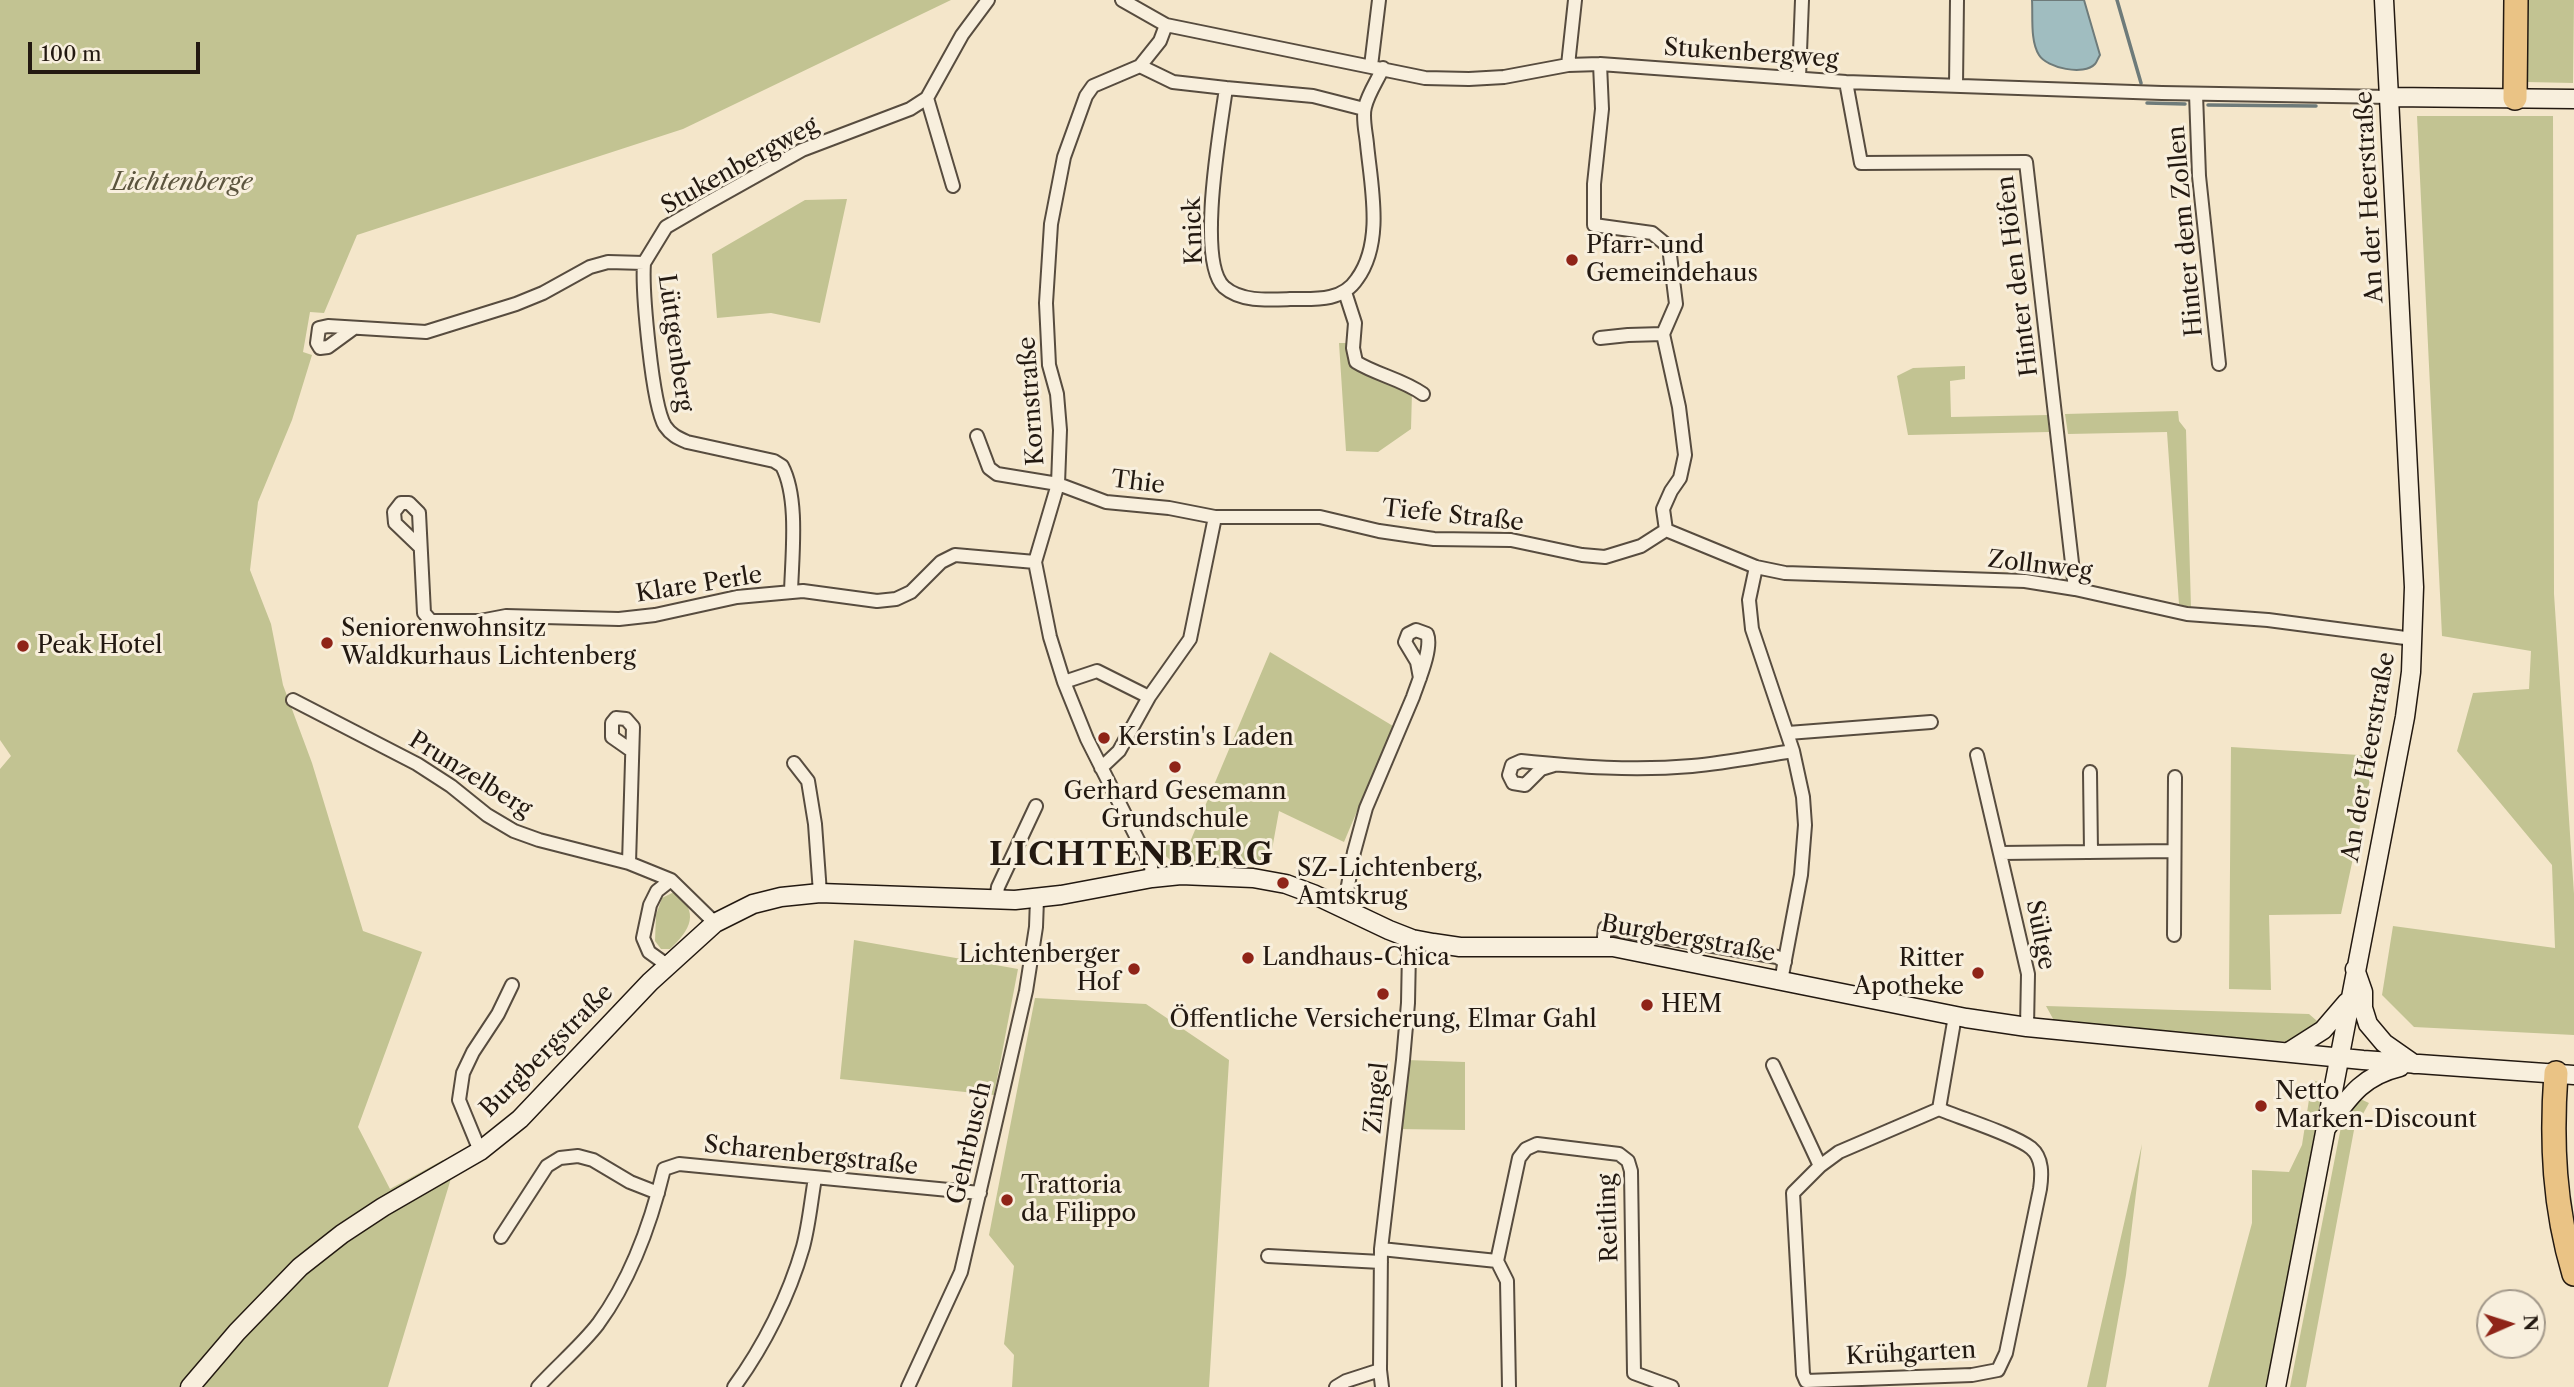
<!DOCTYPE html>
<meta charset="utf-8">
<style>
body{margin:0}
#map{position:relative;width:2574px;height:1387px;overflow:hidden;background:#f4e6ca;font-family:"Libre Caslon Text",serif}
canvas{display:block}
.north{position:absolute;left:2476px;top:1289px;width:70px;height:70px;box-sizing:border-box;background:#f8efdd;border:2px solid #a3998b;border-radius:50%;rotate:87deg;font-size:19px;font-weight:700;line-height:28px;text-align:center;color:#231911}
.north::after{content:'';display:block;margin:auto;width:24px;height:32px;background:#8f2418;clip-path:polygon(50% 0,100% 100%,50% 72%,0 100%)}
.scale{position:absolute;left:28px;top:42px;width:172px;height:32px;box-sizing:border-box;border:4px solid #231911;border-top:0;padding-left:9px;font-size:21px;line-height:24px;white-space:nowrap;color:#231911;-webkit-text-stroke:5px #f8efdd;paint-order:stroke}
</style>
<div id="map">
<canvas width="2574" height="1387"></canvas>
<div class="north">N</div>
<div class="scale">100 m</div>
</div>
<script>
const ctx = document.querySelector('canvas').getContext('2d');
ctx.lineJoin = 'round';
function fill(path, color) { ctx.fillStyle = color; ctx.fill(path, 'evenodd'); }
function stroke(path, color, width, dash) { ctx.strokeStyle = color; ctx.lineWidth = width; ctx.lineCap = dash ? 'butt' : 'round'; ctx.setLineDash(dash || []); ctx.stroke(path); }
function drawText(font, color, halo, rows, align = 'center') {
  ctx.font = font + ' "Libre Caslon Text",serif'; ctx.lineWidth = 6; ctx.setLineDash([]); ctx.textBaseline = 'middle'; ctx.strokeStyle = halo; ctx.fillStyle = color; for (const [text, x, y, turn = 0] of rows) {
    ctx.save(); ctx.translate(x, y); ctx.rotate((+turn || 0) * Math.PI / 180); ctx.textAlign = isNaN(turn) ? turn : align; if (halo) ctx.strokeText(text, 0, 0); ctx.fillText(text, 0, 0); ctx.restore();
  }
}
const green = new Path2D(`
 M 0,0 L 951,0 L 683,129 L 357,235 L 324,313 L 310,312 L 303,352 L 312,355 L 292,420 L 258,502 L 250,570 L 271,624 L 283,685 L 312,763 L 363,931 L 422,952 L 358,1127 L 390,1189 L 443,1160 L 452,1175 L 388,1387 L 0,1387 L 0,769 L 11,756 L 0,740 Z
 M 2527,0 L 2574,0 L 2573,83 L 2527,82 Z
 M 2417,116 L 2553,116 L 2554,594 L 2574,894 L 2574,1035 L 2414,1027 L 2382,995 L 2393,926 L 2555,948 L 2552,865 L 2457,751 L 2473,693 L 2529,689 L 2531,651 L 2442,636 Z
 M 847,199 L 820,323 L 771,313 L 717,318 L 712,254 L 805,200 Z
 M 1339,343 L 1349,343 L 1350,359 L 1360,372 L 1412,392 L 1411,429 L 1378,452 L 1346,451 Z
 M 1965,366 L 1965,379 L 1950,381 L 1951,417 L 2048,415 L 2049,432 L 1908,435 L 1897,376 L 1913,368 Z
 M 2178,411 L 2179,421 L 2186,430 L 2191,608 L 2179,604 L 2167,432 L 2068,434 L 2065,414 Z
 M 1270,652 L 1393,726 L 1344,842 L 1279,811 L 1269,866 L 1206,861 L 1195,865 L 1173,862 L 1162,853 L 1170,838 L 1187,849 Z
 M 2231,747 L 2375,756 L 2341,914 L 2269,915 L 2271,990 L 2229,989 Z
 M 674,892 C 701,912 690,930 670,949 L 661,949 L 655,941 L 656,915 L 662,898 Z
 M 854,940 L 1018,969 L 994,1095 L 840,1079 Z
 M 1035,998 L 1146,1004 L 1229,1060 L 1209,1387 L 1012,1387 L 1014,1355 L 1004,1344 L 1014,1266 L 989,1235 Z
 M 2046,1006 L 2309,1014 L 2324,1027 L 2320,1044 L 2057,1026 Z
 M 1406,1060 L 1465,1062 L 1465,1130 L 1398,1129 Z
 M 2312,1080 L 2319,1082 L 2320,1103 L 2268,1387 L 2208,1387 L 2252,1223 L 2252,1170 L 2289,1172 L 2302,1145 Z
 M 2356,1097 L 2369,1103 L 2354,1130 L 2306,1387 L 2290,1387 L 2341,1127 Z
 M 2142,1144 L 2126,1275 L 2106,1387 L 2087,1387 Z`);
const water = new Path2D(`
 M 2032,0 L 2084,0 L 2100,55 C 2098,58 2097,62 2095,64 C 2084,76 2047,68 2039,55 C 2030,41 2033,16 2032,0 Z`);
const stream = new Path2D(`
 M 2117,0 L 2141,83
 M 2147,103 L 2185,104
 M 2208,105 L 2316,106`);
const street = new Path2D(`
 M 1122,0 L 1166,25 L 1425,78 L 1469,79 L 1504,77 L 1568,65 L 1600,64 L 1846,82 L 2162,93 L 2390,97
 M 1600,64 L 1602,109 L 1594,184 L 1594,225 L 1652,233 L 1669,247 L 1676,304 L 1663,334 L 1679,407 L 1685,455 L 1680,478 L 1671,491 L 1663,509 L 1666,530
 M 1568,65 L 1575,0
 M 1140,66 L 1173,82 L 1226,88 C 1221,126 1196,261 1224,287 C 1241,302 1268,300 1290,299 C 1314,299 1342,302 1357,279 C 1384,242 1371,186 1367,144 C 1366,133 1362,117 1365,107 C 1368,94 1377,81 1383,68
 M 1371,66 L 1379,0
 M 1799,78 L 1802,0
 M 1846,82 L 1861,163 L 2026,162 L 2075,589
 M 1956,86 L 1957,0
 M 1226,88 L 1313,96 L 1364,109
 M 2196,94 L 2199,176 L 2219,364
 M 927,98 L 953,186
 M 644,263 C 642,290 652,405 665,426 C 671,435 678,438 687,442 L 774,461 L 782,466 C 799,498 792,556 791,592
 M 1345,292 L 1355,323 L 1353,348 L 1356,362 C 1377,375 1402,379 1423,394
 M 354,328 L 328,347 L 320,348 L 317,343 L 319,328 L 328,326 L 426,332 L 516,304 L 543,293 L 590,267 L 608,262 L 644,263 L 666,227 L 702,206 L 802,150 L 910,109 L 927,98 L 962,35 L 988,0
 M 1600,338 L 1628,335 L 1663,334
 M 977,436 L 989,468 L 997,474 L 1058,484 L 1106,502 L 1169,508 L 1215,517 L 1320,517 L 1379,531 L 1434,539 L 1511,540 L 1582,555 L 1605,557 L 1641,546 L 1666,530
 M 1666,530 L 1756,567 L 1785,573 L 2025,581 L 2075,589 L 2187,614 L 2268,620 L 2413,639
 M 420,547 L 395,523 L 394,512 L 401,503 L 409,503 L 419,513 L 424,613 L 431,621 L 480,621 L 506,616 L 619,619 L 655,615 L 737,597 L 803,591 L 877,601 L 896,599 L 911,592 L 941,562 L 955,555 L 1035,562
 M 1756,567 L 1749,600 L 1752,629 L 1793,751 L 1803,797 L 1805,825 L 1801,875 L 1781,981
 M 1064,682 L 1097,671 L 1149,697
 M 293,700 L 417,764 L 451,786 L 487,815 L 514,831 L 539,840 L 629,863 L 671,880 L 715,923
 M 1788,733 L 1931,722
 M 1977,755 L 2028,974 L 2027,1027
 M 794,763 L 808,781 L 815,824 L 820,893
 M 1554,765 L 1541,769 L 1525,785 L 1513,783 L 1509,775 L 1512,765 L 1521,761 C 1578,767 1634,771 1692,766 C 1726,763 1760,756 1793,751
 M 1101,768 L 1119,751 L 1149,697 L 1190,639 L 1215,517
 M 2090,772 L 2091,852
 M 2001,853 L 2174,851
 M 629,863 L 633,727 L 626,719 L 616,718 L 612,723 L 612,737 L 632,751
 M 1152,878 L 1151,866 L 1087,739 L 1064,682 L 1050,637 L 1035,562 L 1058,484 L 1060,430 L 1057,394 L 1049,365 L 1046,303 L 1051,224 L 1064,157 L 1086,96 L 1093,86 L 1140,66 L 1160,41 L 1166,25
 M 996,900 L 998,887 L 1036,806
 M 1344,908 L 1354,852 L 1366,808 L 1413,697 C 1418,682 1433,648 1427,634 L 1416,630 L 1408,634 L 1405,642 L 1417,662 L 1420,678
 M 2174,935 L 2175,777
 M 1603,946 L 1605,928 L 1609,928 L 1777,957 L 1785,962
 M 667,965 L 649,952 L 643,938 L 650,905 L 657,891 L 671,880
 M 1773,1065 L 1820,1166
 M 1939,1109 C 1960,1118 2015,1135 2031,1148 C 2043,1158 2042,1175 2040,1189 L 2006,1353 L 1998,1370 L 1972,1375 L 1806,1381 L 1803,1374 L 1793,1193 L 1820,1166 L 1839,1152 L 1939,1109 L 1955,1016
 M 480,1151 L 459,1100 L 463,1073 L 473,1052 L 498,1014 L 512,985
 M 501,1237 L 547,1166 L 560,1158 L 578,1156 L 593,1160 L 630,1182 L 658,1193
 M 1381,1249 L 1497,1261
 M 1268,1256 L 1381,1262
 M 538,1387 C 557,1366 581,1346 598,1324 C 631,1279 651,1223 664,1169 L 679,1164 L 980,1193
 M 734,1387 C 764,1346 789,1296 803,1247 C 809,1225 811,1201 815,1178
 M 908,1387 L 961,1272 L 1026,991 L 1036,927 L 1037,899
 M 1336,1387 L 1346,1381 L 1380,1370
 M 1382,1387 L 1380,1370 L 1381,1249 L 1403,1060 L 1408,1003 L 1409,951 L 1412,939
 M 1509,1387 L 1507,1281 L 1497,1261 L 1519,1158 L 1526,1149 L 1537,1144 L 1619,1154 L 1628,1161 L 1631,1171 L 1634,1373 L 1672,1387`);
const secondary = new Path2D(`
 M 2390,97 L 2574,99
 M 2355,969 L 2363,992 L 2363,1008 L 2368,1024 L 2384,1043 L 2414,1064
 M 2290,1051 L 2323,1030 L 2347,1002
 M 2327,1127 C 2349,1097 2362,1076 2400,1067
 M 190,1387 L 237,1332 L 300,1267 L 342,1234 L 383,1207 L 480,1151 L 520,1119 L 650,982 L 715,923 L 753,904 L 781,897 L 820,893 L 1015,900 L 1061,895 L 1152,878 L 1181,875 L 1253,878 L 1286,884 L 1313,894 L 1389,930 L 1412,939 L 1433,943 L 1460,947 L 1613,947 L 1966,1018 L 2027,1027 L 2363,1060 L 2574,1075
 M 2276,1387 L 2405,717 L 2411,672 L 2414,587 L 2384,0`);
const highway = new Path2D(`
 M 2515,98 L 2516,0
 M 2556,1073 C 2551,1142 2554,1207 2574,1274`);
const markers = [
 [1572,260,7,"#8f2418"],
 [327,643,7,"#8f2418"],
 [23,646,7,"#8f2418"],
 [1104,738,7,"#8f2418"],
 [1175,767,7,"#8f2418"],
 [1283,883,7,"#8f2418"],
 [1248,958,7,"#8f2418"],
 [1134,969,7,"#8f2418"],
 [1978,973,7,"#8f2418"],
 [1383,994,7,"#8f2418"],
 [1647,1005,7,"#8f2418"],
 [2261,1106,7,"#8f2418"],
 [1007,1200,7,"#8f2418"]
];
const streetNames = [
 ["Stukenbergweg",1751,54,4],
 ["Stukenbergweg",740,166,-29],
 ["An der Heerstraße",2370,197,-93],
 ["Knick",1194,231,-92],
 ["Hinter dem Zollen",2186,231,-95],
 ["Hinter den Höfen",2018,276,-97],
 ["Lüttgenberg",675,343,82],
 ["Kornstraße",1032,401,-94],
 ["Thie",1138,483,7],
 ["Tiefe Straße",1453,516,6],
 ["Zollnweg",2040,566,7],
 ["Klare Perle",699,585,-9],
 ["An der Heerstraße",2369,757,-80],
 ["Prunzelberg",470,775,32],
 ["Sültge",2040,935,79],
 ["Burgbergstraße",1688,939,10],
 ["Burgbergstraße",547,1051,-45],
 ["Zingel",1377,1098,-84],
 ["Gehrbusch",970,1143,-77],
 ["Scharenbergstraße",811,1156,6],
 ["Reitling",1609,1218,-92],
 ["Krühgarten",1911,1354,-3]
];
const parkNames = [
 ["Lichtenberge",182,183]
];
const poiNames = [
 ["Pfarr- und",1586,246],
 ["Gemeindehaus",1586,274],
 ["Seniorenwohnsitz",341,629],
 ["Waldkurhaus Lichtenberg",341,657],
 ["Peak Hotel",37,646],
 ["Kerstin's Laden",1118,738],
 ["Gerhard Gesemann",1175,792,"center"],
 ["Grundschule",1175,820,"center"],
 ["SZ-Lichtenberg,",1297,869],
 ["Amtskrug",1297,897],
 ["Lichtenberger",1120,955,"right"],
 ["Hof",1120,983,"right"],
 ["Landhaus-Chica",1262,958],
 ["Ritter",1964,959,"right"],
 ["Apotheke",1964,987,"right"],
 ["HEM",1661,1005],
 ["Öffentliche Versicherung, Elmar Gahl",1383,1020,"center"],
 ["Netto",2275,1092],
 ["Marken-Discount",2275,1120],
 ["Trattoria",1021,1186],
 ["da Filippo",1021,1214]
];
const districtNames = [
 ["LICHTENBERG",1132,856]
];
fill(green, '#c2c392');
fill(water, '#a0bdc0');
stroke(water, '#6e7b7a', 2);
stroke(stream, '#6e7b7a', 3.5);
stroke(street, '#574c3f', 16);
stroke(secondary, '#231911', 21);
stroke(highway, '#231911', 26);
stroke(street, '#f8efdd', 12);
stroke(secondary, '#f8efdd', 18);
stroke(highway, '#eac385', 23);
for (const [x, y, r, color] of markers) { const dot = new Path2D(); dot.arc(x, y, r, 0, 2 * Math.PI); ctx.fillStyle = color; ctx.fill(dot); stroke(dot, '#f8efdd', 2.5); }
drawText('24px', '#231911', '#f8efdd', streetNames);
drawText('italic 24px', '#5b543e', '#f8efdd', parkNames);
drawText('24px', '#231911', '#f8efdd', poiNames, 'left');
ctx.letterSpacing = '2px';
drawText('bold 32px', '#231911', '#f8efdd', districtNames);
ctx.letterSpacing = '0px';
</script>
